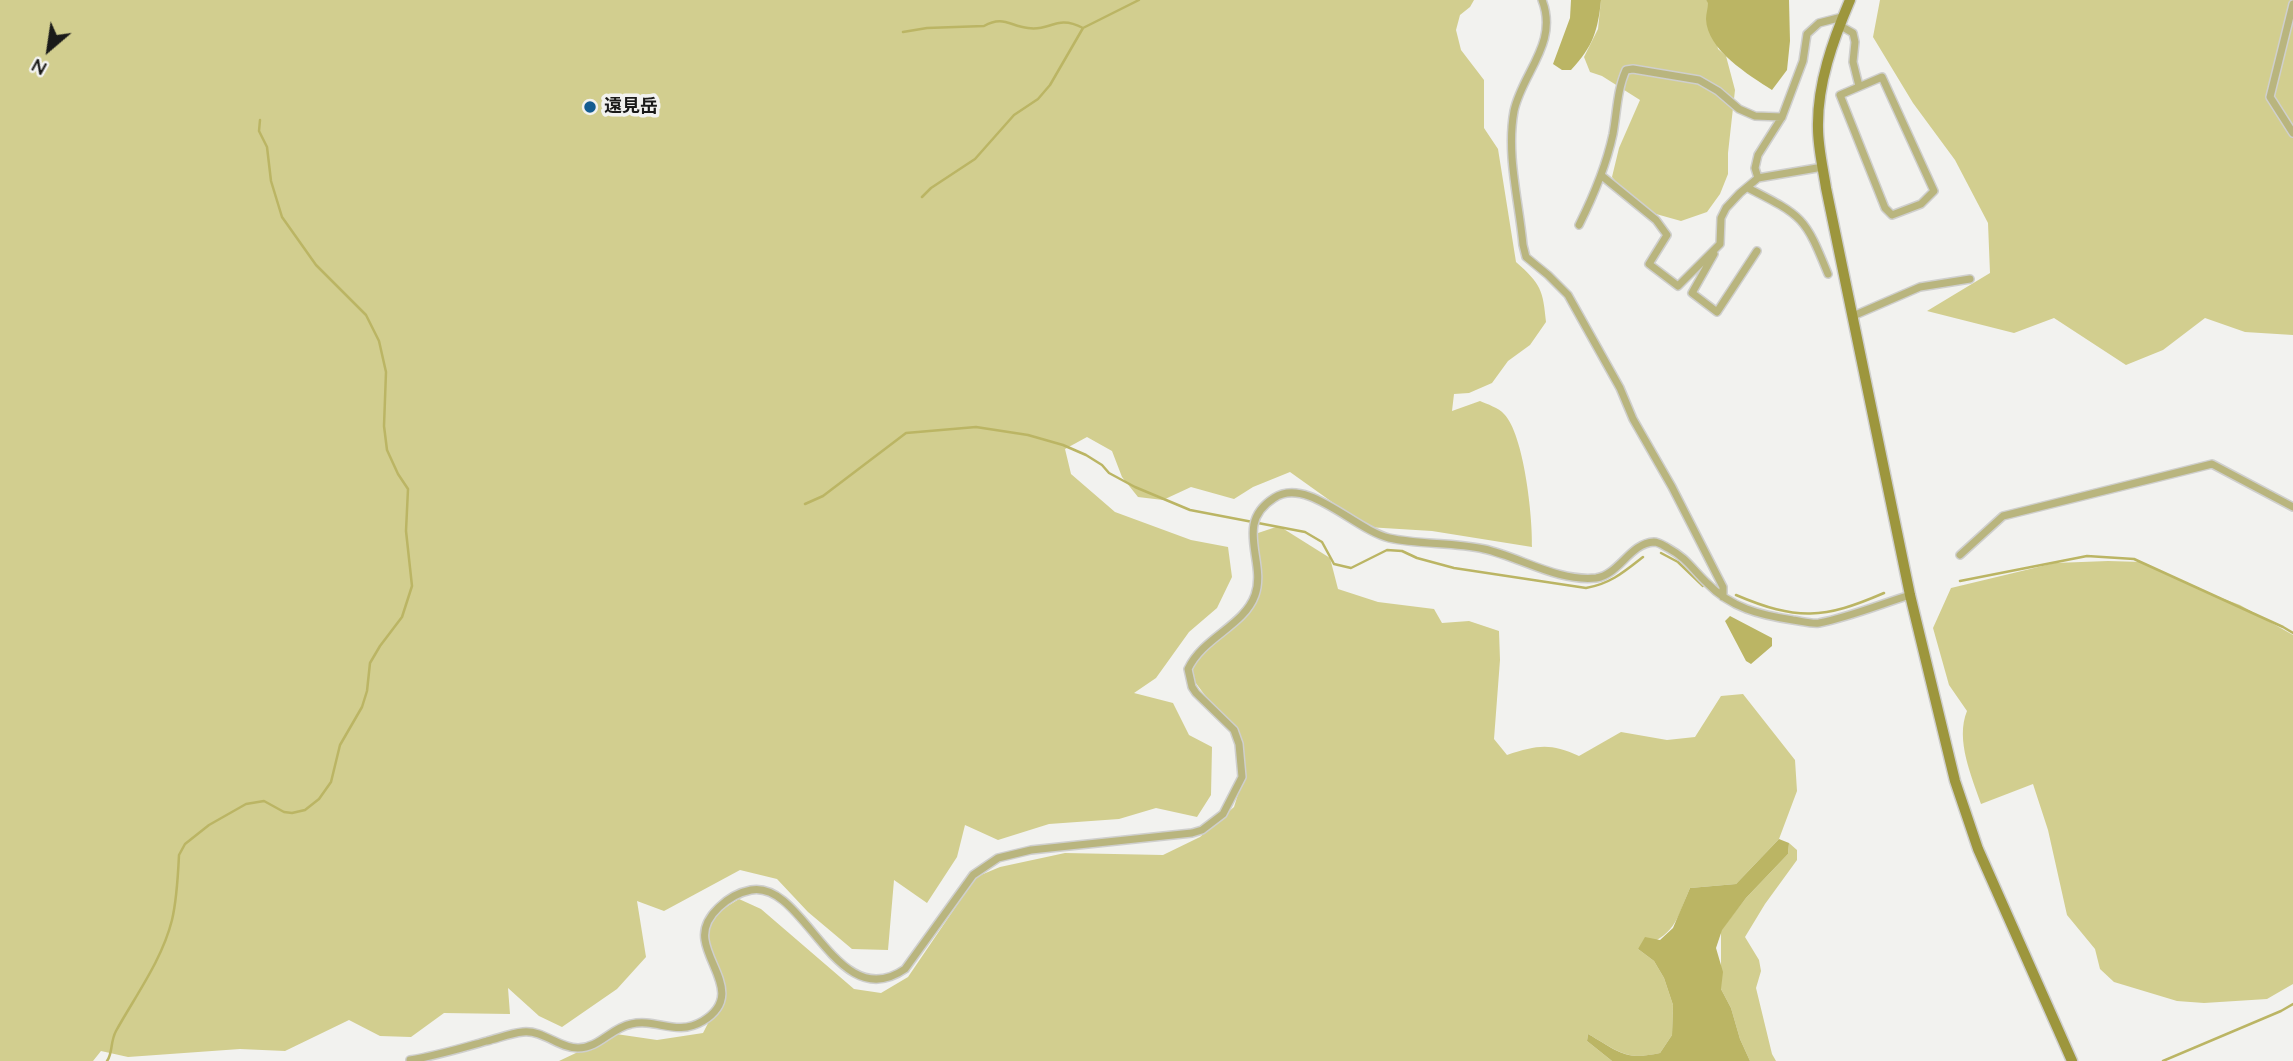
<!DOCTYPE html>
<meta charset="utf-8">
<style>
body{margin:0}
#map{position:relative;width:2293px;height:1061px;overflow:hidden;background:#f2f2ef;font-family:Quicksand,sans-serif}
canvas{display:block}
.north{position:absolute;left:14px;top:14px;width:70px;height:70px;-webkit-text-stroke:5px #f2f2ef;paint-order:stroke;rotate:209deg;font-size:19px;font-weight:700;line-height:28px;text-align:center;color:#1a1a19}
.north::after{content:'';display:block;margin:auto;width:24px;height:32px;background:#1a1a19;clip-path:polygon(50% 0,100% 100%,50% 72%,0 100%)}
</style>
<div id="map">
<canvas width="2293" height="1061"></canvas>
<div class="north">N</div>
</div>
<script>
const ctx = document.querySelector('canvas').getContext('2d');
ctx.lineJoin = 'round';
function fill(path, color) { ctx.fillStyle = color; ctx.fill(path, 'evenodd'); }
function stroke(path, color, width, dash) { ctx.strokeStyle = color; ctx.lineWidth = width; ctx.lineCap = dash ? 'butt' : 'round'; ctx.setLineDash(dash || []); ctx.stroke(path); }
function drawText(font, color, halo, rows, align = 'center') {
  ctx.font = font + ' Quicksand,"Noto Sans JP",sans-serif'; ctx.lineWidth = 7; ctx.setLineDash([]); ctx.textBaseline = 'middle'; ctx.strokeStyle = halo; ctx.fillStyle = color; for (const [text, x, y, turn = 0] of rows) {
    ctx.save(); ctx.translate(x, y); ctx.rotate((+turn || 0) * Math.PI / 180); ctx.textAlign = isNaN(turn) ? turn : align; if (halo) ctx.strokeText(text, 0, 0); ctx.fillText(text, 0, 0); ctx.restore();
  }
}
const green = new Path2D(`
 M 0,0 L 1474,0 L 1470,7 L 1460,15 L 1456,30 L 1461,50 L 1484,80 L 1484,128 L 1498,149 L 1516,262 C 1541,284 1543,290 1546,322 L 1530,345 L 1508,361 L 1492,383 L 1469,393 L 1454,394 L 1452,411 L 1480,401 C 1487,404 1499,408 1504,414 C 1524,434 1533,518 1532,547 L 1432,531 L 1367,527 L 1290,472 L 1253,487 L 1234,499 L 1191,487 L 1163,500 L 1138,497 L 1122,477 L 1112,451 L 1087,437 L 1065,449 L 1071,474 L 1115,512 L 1191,540 L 1228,547 L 1232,577 L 1217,608 L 1189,632 L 1156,678 L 1134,693 L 1173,703 L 1189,735 L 1212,747 L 1211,795 L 1197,817 L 1156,808 L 1119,819 L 1049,824 L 998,840 L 965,825 L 957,857 L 927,903 L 894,880 L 888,950 L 852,949 L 808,912 L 777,879 L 740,870 L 664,911 L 637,901 L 646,957 L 617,989 L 562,1027 L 539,1016 L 508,988 L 510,1014 L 444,1013 L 411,1037 L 380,1036 L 349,1020 L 285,1051 L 240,1049 L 128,1057 L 101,1051 L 93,1061 L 0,1061 Z
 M 1601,0 L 1706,0 L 1708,2 L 1718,49 L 1726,56 L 1735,90 L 1728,153 L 1728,174 L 1720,194 L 1707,212 L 1681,221 L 1656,214 L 1632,202 L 1612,177 L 1619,148 L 1640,100 L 1602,76 L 1590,72 L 1584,57 L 1598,29 Z
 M 1880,0 L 2293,0 L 2293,335 L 2245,332 L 2205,318 L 2163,350 L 2126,365 L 2054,318 L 2014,333 L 1927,311 L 1990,273 L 1988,223 L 1955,160 L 1913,103 L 1873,37 Z
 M 1279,526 L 1330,558 L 1338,589 L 1378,602 L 1434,609 L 1442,623 L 1469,621 L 1499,631 L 1500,660 L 1494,739 L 1507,755 C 1538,745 1550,743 1579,756 L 1621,732 L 1667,740 L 1695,737 L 1721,696 L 1743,694 L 1795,760 L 1797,791 L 1779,839 L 1736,884 L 1690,888 C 1675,923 1676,934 1638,949 L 1654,961 L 1664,978 L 1673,1005 L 1672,1035 L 1660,1053 C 1625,1061 1618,1051 1588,1034 L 1587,1041 L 1612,1061 L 559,1061 L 616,1034 L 657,1040 L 703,1033 L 722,996 L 704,937 L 718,912 L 739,899 L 761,909 L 854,989 L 881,993 L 908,977 L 976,877 L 1000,867 L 1065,853 L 1163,855 L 1200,837 L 1234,807 L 1244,775 L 1236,726 L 1210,702 L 1192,678 L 1190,658 C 1206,642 1250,610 1254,590 C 1257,576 1253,550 1252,535 Z
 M 2108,561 L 2142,562 L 2208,593 L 2240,605 L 2293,635 L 2293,984 L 2267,999 L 2204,1003 L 2177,1001 L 2114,982 L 2100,969 L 2095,949 L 2067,915 L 2048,830 L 2033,784 L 1981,804 C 1972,777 1955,740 1967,711 L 1949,685 L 1933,628 L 1951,588 L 2055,563 Z
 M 1789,843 L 1797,850 L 1797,860 L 1765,904 L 1745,937 L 1759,960 L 1761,971 L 1756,988 L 1772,1054 L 1776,1061 L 1750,1061 L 1740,1039 L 1731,1008 L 1721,989 L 1721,930 L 1746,898 L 1788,854 Z`);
const water = new Path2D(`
 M 1571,0 L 1601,0 C 1598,30 1593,47 1571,70 L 1562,70 L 1553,64 L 1570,18 Z
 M 1706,0 L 1789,0 L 1790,41 L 1787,70 L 1772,90 C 1749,75 1707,50 1706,19 C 1706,14 1708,8 1708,3 Z
 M 1730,616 L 1772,638 L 1772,646 L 1751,664 L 1746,661 L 1725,621 Z
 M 1779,839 L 1789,843 L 1788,854 L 1746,898 L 1722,930 L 1716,948 L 1723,972 L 1721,989 L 1731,1008 L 1740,1039 L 1750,1061 L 1612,1061 L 1587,1041 L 1588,1034 C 1618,1051 1624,1061 1660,1053 L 1672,1035 L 1673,1005 L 1664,978 L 1654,961 L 1638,949 L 1645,937 L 1660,940 L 1673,928 L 1690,888 L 1736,884 Z`);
const stream = new Path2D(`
 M 903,32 L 927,28 L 984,26 C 1003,15 1010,26 1028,28 C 1050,32 1056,14 1083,28 L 1139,0
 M 922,197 L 931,188 L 975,159 L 1014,115 L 1038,99 L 1050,85 L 1083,28
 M 805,504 L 823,496 L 906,433 L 976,427 L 1028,435 L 1063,445 L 1086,455 L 1102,465 L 1109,473 L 1135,487 L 1190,510 L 1305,532 L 1322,542 L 1334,564 L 1351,568 L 1387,550 L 1402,551 L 1417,558 L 1454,568 L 1586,588 C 1610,584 1624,572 1643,557
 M 1661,553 L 1678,562 L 1703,586
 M 1960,581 L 2087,556 L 2134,559 L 2283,627 L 2293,633
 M 1736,595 C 1797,621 1824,619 1884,593
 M 107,1061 C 113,1053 110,1042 116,1031 C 136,995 162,960 172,920 C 177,899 178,876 179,855 L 185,844 L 209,825 L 246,804 L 264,801 L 284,812 L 292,813 L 305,810 L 319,799 L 331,782 L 340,745 L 362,707 L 367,691 L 370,663 L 380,646 L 402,617 L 412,586 L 406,531 L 408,489 L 398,474 L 387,450 L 384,426 L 386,372 L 379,341 L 366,315 L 316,265 L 282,217 L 271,181 L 267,147 L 259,131 L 260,120
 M 2163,1061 L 2281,1011 L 2293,1004`);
const street = new Path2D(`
 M 1542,0 C 1559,43 1522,73 1514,111 C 1506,155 1519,201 1523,245 L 1526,257 L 1548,275 L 1568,295 L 1620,388 L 1633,419 L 1672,487 L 1723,587 L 1723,597
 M 2293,4 L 2270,97 L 2293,133
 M 1839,25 L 1853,33 L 1855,42 L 1853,62 L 1859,86
 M 1882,77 L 1934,191 L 1921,204 L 1892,215 L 1885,208 L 1840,95 Z
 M 1602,176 L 1656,220 L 1667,235 L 1649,264 L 1678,286 L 1720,244 L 1721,218 L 1726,208 L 1740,193 L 1758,178 L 1823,167
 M 1758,178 L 1755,168 L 1758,155 L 1782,117 L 1803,61 L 1807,34 L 1819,23 L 1842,17
 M 1748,188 C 1803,216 1805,217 1828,274
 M 1579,225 C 1594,195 1606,167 1613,134 C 1617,112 1617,90 1626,70 L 1633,69 L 1699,80 L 1718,91 L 1739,109 L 1755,116 L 1782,117
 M 1714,254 L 1692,293 L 1717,312 L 1757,251
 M 1853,316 L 1920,287 L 1970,279
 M 1960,555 L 2003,516 L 2212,464 L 2293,507
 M 410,1060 C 436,1056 462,1048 487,1041 C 499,1038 511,1033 523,1032 C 544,1030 558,1048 578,1048 C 599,1048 611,1028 631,1024 C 657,1018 676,1037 703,1021 C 742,997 709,968 705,940 C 701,916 730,894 751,890 C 805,880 836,1017 905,969 L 973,875 L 998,858 L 1031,850 L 1192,833 L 1202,830 L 1223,814 L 1242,777 L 1239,744 L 1234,730 L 1196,693 L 1192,687 L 1188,669 C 1203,637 1244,626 1255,595 C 1267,561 1233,524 1274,498 C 1307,476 1355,530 1389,538 C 1420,545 1453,542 1484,549 C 1520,557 1558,582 1596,578 C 1619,575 1630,543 1654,542 C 1659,542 1664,546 1668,548 C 1688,559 1691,568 1707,583 C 1731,608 1760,615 1793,620 C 1801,621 1811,624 1819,623 C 1850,617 1881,604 1910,595`);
const secondary = new Path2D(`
 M 1850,0 C 1833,40 1817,84 1818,128 C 1818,148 1823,168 1826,188 L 1910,595 L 1955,781 L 1978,849 L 2072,1061`);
const markers = [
 [590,107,7,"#145c90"]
];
const poiNames = [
 ["遠見岳",604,107]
];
fill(green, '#d2ce8f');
fill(water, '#bbb564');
stroke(stream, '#bbb564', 2.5);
stroke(street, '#cfcfcd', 10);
stroke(secondary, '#cfcfcd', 13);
stroke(street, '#b9b57e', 7);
stroke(secondary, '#9d963d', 10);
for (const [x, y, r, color] of markers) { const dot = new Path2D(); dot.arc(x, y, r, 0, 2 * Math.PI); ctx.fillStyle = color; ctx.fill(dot); stroke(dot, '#f2f2ef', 2.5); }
drawText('bold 18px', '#1a1a19', '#f2f2ef', poiNames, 'left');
</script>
